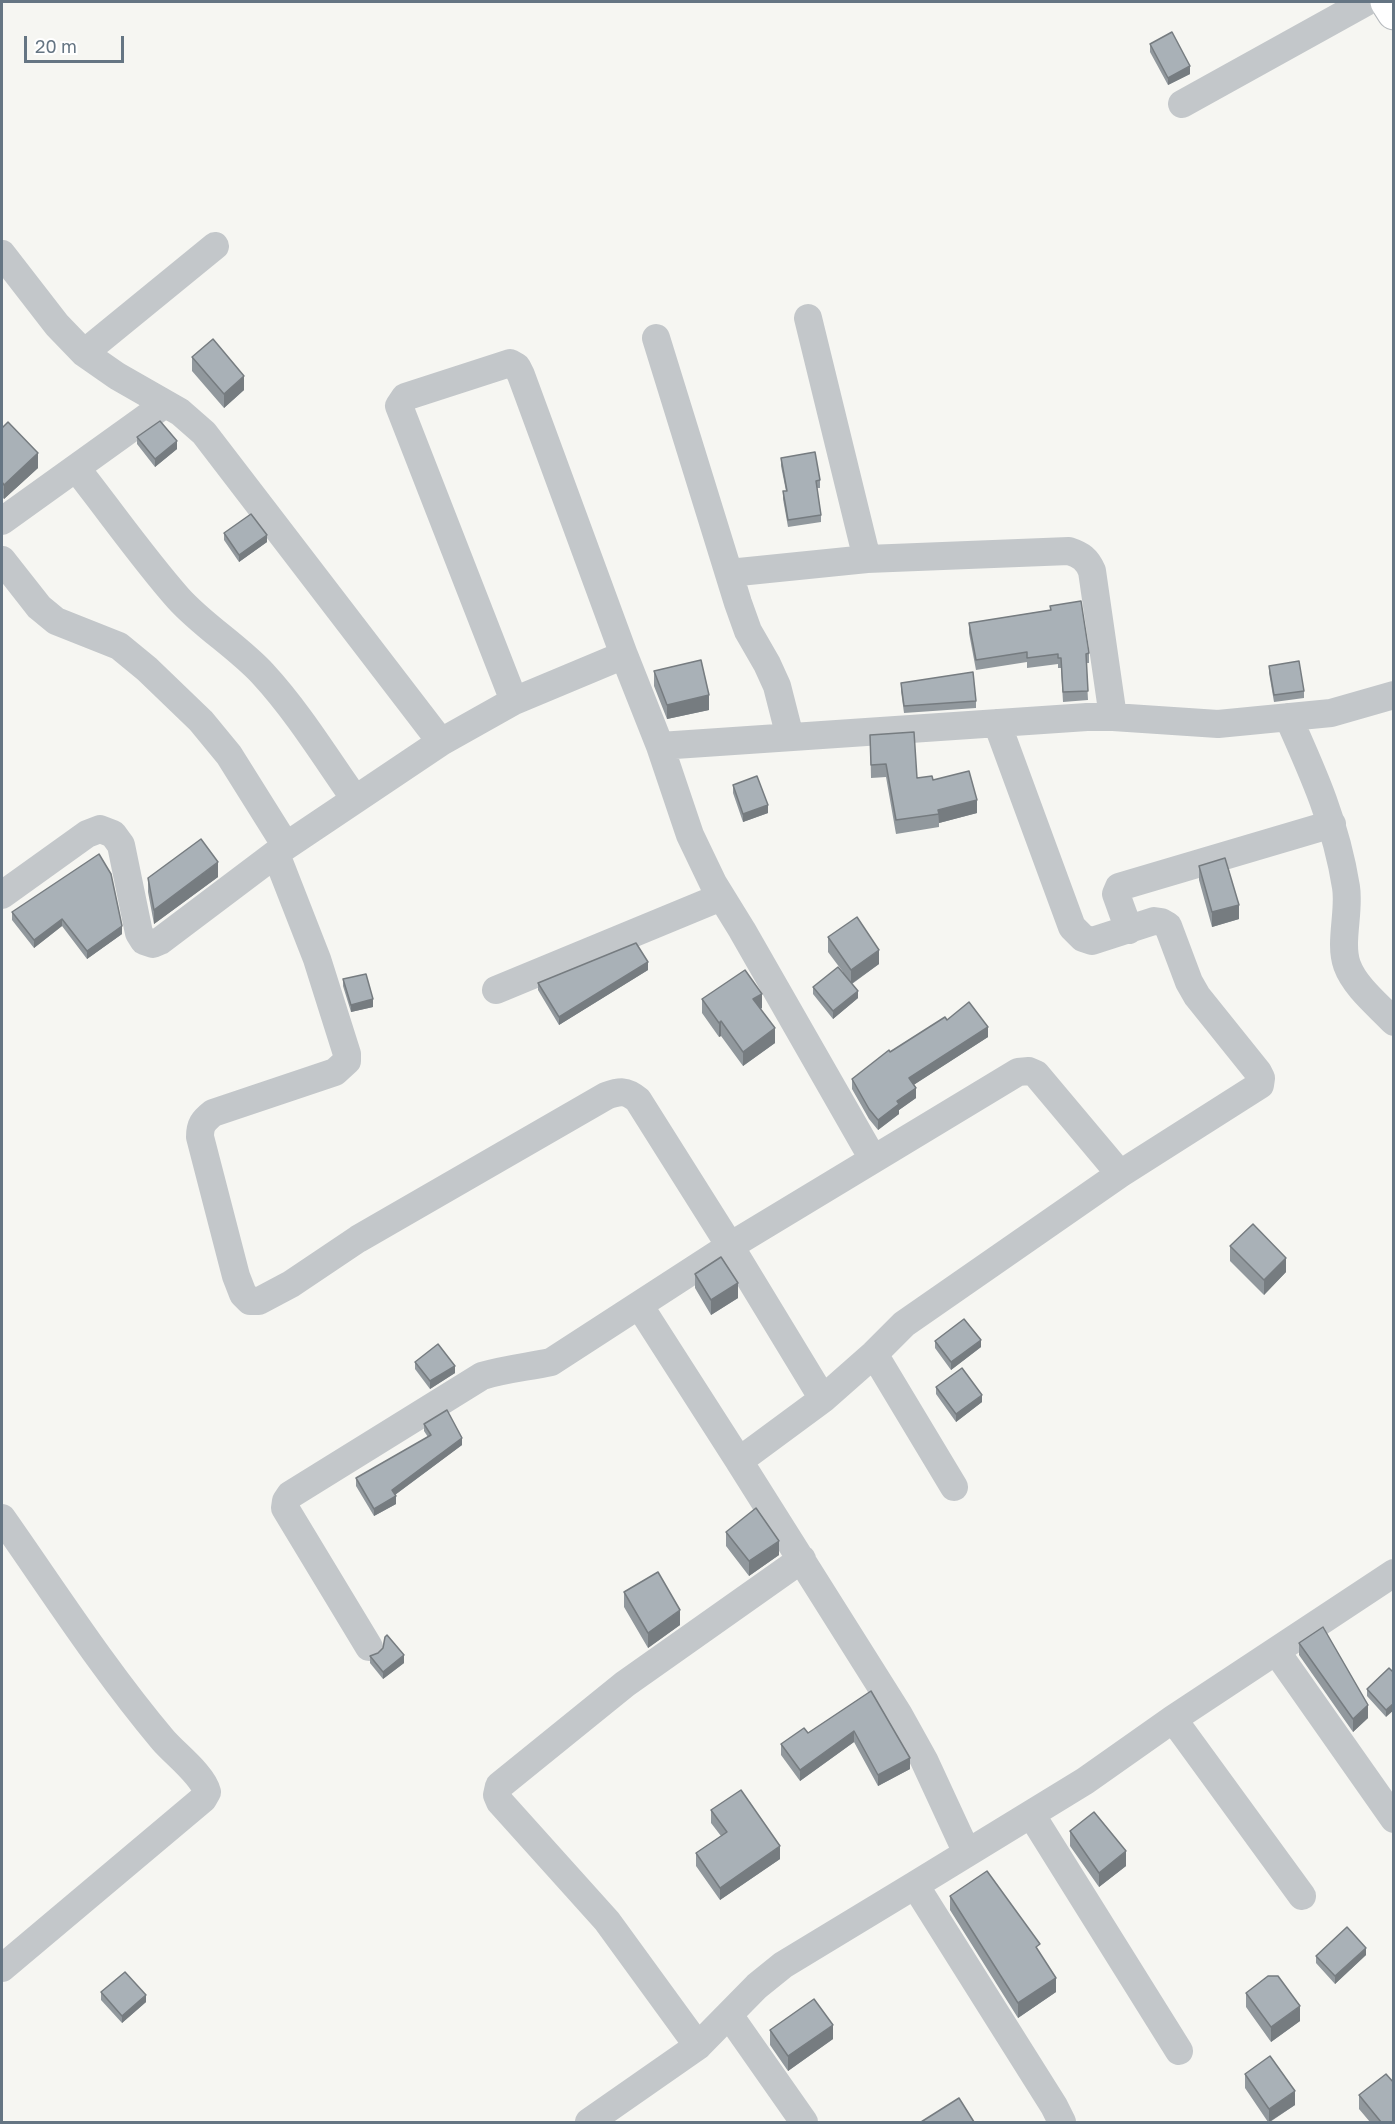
<!DOCTYPE html>
<style>
body{margin:0}
#map{position:relative;width:1395px;height:2124px;overflow:hidden;background:#f6f6f2;font-family:"Golos Text",sans-serif}
canvas{display:block}
.frame{position:absolute;inset:0;border:3px solid #657583;pointer-events:none}
.scale{position:absolute;left:24px;top:36px;width:100px;height:27px;box-sizing:border-box;border:3px solid #657583;border-top:0;padding-left:8px;font-size:18px;line-height:21px;white-space:nowrap;color:#657583;-webkit-text-stroke:4px #fff;paint-order:stroke}
</style>
<div id="map">
<canvas width="1395" height="2124"></canvas>
<div class="frame"></div>
<div class="scale">20 m</div>
</div>
<script>
const ctx = document.querySelector('canvas').getContext('2d');
ctx.lineJoin = 'round';
function stroke(path, color, width, dash) { ctx.strokeStyle = color; ctx.lineWidth = width; ctx.lineCap = dash ? 'butt' : 'round'; ctx.setLineDash(dash || []); ctx.stroke(path); }
function fill(path, color) { ctx.fillStyle = color; ctx.fill(path, 'evenodd'); }
const street = new Path2D(`
 M 1182,104 L 1366,2
 M 2,254 L 57,325 L 84,353 L 117,376 L 180,412 L 204,433 L 441,742
 M 808,318 L 867,559
 M 656,338 L 738,603 L 748,631 L 767,664 L 777,686 L 790,737
 M 84,353 L 215,246
 M 76,468 C 110,511 142,557 178,598 C 203,626 237,646 263,674 C 298,712 326,758 355,799
 M 2,521 L 165,404
 M 2,560 L 39,607 L 56,621 L 119,646 L 147,669 L 201,721 L 229,755 L 286,846
 M 729,573 L 867,559 L 1069,551 C 1081,555 1087,559 1092,571 L 1113,717
 M 624,655 L 660,746 L 690,835 L 713,883 L 742,930 L 873,1159
 M 1288,717 C 1314,775 1336,824 1346,887 C 1350,911 1339,943 1347,965 C 1355,987 1378,1005 1394,1022
 M 997,723 L 1072,927 L 1083,938 L 1092,941 L 1154,921 L 1161,922 L 1168,926 L 1189,982 L 1197,996 L 1258,1072 L 1261,1078 L 1260,1085 L 1120,1174 L 904,1324 L 874,1354 L 823,1399 L 730,1246 L 1018,1072 L 1029,1071 L 1036,1074 L 1120,1174
 M 660,746 L 1087,717 L 1113,717 L 1218,724 L 1331,713 L 1394,695
 M 276,854 L 317,959 L 347,1054 L 347,1061 L 335,1072 L 213,1113 C 203,1121 200,1125 200,1137 L 236,1276 L 243,1294 L 250,1301 L 259,1301 L 291,1284 L 358,1239 L 606,1096 C 620,1091 626,1090 638,1100 L 730,1246 L 551,1362 C 528,1367 505,1369 482,1376 L 290,1495 L 286,1501 L 285,1508 L 369,1647
 M 2,895 L 87,834 L 100,829 L 113,834 L 121,845 L 139,933 L 144,941 L 153,944 L 160,941 L 286,846 L 441,742 L 514,701 L 399,406 L 405,397 L 510,363 L 517,367 L 521,375 L 624,655 L 514,701
 M 1129,930 L 1116,894 L 1119,887 L 1332,824
 M 496,990 L 721,897
 M 639,1305 L 739,1461
 M 874,1354 L 954,1487
 M 823,1399 L 739,1461 L 899,1715 L 924,1760 L 967,1853
 M 2,1518 C 54,1592 104,1670 163,1740 C 175,1754 203,1775 207,1792 L 203,1799 L 2,1968
 M 1276,1651 L 1394,1819
 M 1173,1719 L 1302,1896
 M 1031,1814 L 1179,2051
 M 915,1885 L 1085,1781 L 1173,1719 L 1394,1573
 M 729,2015 L 804,2122
 M 698,2046 L 607,1921 L 500,1802 L 497,1795 L 499,1786 L 625,1684 L 802,1559
 M 589,2122 L 698,2046 L 757,1986 L 783,1965 L 915,1885 L 1054,2106 L 1062,2122`);
const secondary = new Path2D(`
 M 1387,2 L 1394,13`);
const wall = new Path2D(`
 M 1150,44 L 1190,74 L 1168,85 L 1150,52 Z
 M 192,357 L 244,390 L 224,408 L 192,371 Z
 M 2,428 L 38,468 L 4,499 L 2,497 Z
 M 137,437 L 177,449 L 155,467 L 137,444 Z
 M 781,458 L 820,480 L 820,488 L 817,488 L 821,515 L 821,522 L 788,527 L 783,499 L 783,491 L 786,491 L 781,466 Z
 M 224,533 L 267,542 L 239,562 L 224,540 Z
 M 1050,606 L 1089,653 L 1089,663 L 1086,663 L 1088,700 L 1063,702 L 1061,668 L 1058,668 L 1058,664 L 1027,668 L 1027,662 L 976,670 L 969,633 L 969,623 L 1050,610 Z
 M 1269,666 L 1304,691 L 1304,698 L 1274,702 L 1269,673 Z
 M 654,671 L 709,710 L 667,719 L 654,686 Z
 M 901,683 L 976,701 L 976,708 L 904,713 L 901,691 Z
 M 870,735 L 917,778 L 933,780 L 977,813 L 939,823 L 939,827 L 896,834 L 886,777 L 871,778 Z
 M 733,785 L 768,813 L 743,822 L 733,793 Z
 M 1199,866 L 1239,919 L 1212,927 L 1199,880 Z
 M 218,877 L 154,924 L 148,892 L 148,878 Z
 M 12,912 L 122,926 L 122,934 L 87,959 L 62,926 L 34,948 L 12,920 Z
 M 828,937 L 879,964 L 852,984 L 858,998 L 833,1019 L 813,994 L 813,987 L 843,972 L 828,952 Z
 M 648,970 L 559,1025 L 538,990 L 538,983 Z
 M 343,979 L 373,1007 L 351,1012 L 343,986 Z
 M 702,999 L 762,1008 L 760,1009 L 775,1043 L 743,1066 L 721,1036 L 719,1037 L 702,1013 Z
 M 947,1020 L 988,1037 L 913,1085 L 916,1098 L 899,1110 L 899,1114 L 878,1130 L 869,1119 L 852,1089 L 852,1079 L 890,1052 Z
 M 1230,1246 L 1286,1272 L 1264,1295 L 1230,1261 Z
 M 695,1274 L 738,1298 L 711,1315 L 695,1288 Z
 M 935,1341 L 981,1347 L 951,1370 L 935,1348 Z
 M 415,1362 L 455,1373 L 430,1389 L 415,1369 Z
 M 936,1387 L 982,1402 L 956,1422 L 936,1394 Z
 M 424,1424 L 462,1445 L 395,1495 L 396,1504 L 374,1516 L 356,1486 L 356,1478 L 428,1437 L 424,1431 Z
 M 726,1532 L 779,1555 L 749,1576 L 726,1546 Z
 M 624,1592 L 680,1625 L 648,1648 L 624,1607 Z
 M 1299,1643 L 1368,1718 L 1353,1732 L 1299,1655 Z
 M 370,1656 L 404,1663 L 383,1679 L 370,1663 Z
 M 1389,1668 L 1386,1717 L 1367,1696 L 1367,1689 Z
 M 871,1691 L 910,1769 L 878,1786 L 854,1742 L 800,1781 L 781,1755 L 781,1744 L 808,1733 Z
 M 711,1810 L 780,1859 L 720,1900 L 696,1866 L 696,1853 L 721,1836 L 711,1823 Z
 M 1070,1831 L 1126,1866 L 1099,1887 L 1070,1846 Z
 M 950,1896 L 1040,1953 L 1056,1992 L 1018,2018 L 950,1910 Z
 M 1366,1955 L 1335,1984 L 1316,1963 L 1316,1956 Z
 M 101,1992 L 146,2002 L 122,2023 L 101,2000 Z
 M 1246,1993 L 1300,2021 L 1271,2042 L 1246,2007 Z
 M 770,2030 L 833,2039 L 788,2071 L 770,2045 Z
 M 1245,2074 L 1295,2105 L 1270,2122 L 1268,2122 L 1245,2088 Z
 M 1359,2095 L 1394,2122 L 1370,2122 L 1359,2109 Z`);
const shadedWall = new Path2D(`
 M 1190,66 L 1190,74 L 1168,85 L 1168,78 Z
 M 244,376 L 244,390 L 224,408 L 224,394 Z
 M 177,441 L 177,449 L 155,467 L 155,459 Z
 M 38,453 L 38,468 L 4,499 L 4,485 Z
 M 267,535 L 267,542 L 239,562 L 239,555 Z
 M 709,695 L 709,710 L 667,719 L 667,705 Z
 M 977,800 L 977,813 L 939,823 L 938,810 Z
 M 768,805 L 768,813 L 743,822 L 743,814 Z
 M 218,862 L 218,877 L 154,924 L 154,910 Z
 M 1239,905 L 1239,919 L 1212,927 L 1212,912 Z
 M 62,919 L 62,926 L 34,948 L 34,940 Z
 M 122,926 L 122,934 L 87,959 L 87,951 Z
 M 879,950 L 879,964 L 851,984 L 851,970 Z
 M 648,962 L 648,970 L 559,1025 L 559,1017 Z
 M 858,991 L 858,998 L 833,1019 L 833,1011 Z
 M 762,994 L 762,1008 L 753,1014 L 753,999 Z
 M 373,999 L 373,1007 L 351,1012 L 351,1005 Z
 M 721,1021 L 721,1036 L 719,1037 L 719,1023 Z
 M 988,1027 L 988,1037 L 909,1088 L 909,1078 Z
 M 775,1028 L 775,1043 L 743,1066 L 743,1052 Z
 M 916,1088 L 916,1098 L 899,1110 L 899,1114 L 878,1130 L 878,1120 L 897,1101 Z
 M 1286,1258 L 1286,1272 L 1264,1295 L 1264,1280 Z
 M 738,1283 L 738,1298 L 711,1315 L 711,1300 Z
 M 981,1340 L 981,1347 L 951,1370 L 951,1362 Z
 M 455,1366 L 455,1373 L 430,1389 L 430,1381 Z
 M 982,1395 L 982,1402 L 956,1422 L 956,1414 Z
 M 462,1438 L 462,1445 L 392,1497 L 392,1490 Z
 M 396,1496 L 396,1504 L 374,1516 L 374,1509 Z
 M 779,1541 L 779,1555 L 749,1576 L 749,1561 Z
 M 680,1610 L 680,1625 L 648,1648 L 648,1633 Z
 M 404,1655 L 404,1663 L 383,1679 L 383,1672 Z
 M 1394,1703 L 1394,1710 L 1386,1717 L 1386,1710 Z
 M 1368,1705 L 1368,1718 L 1353,1732 L 1353,1719 Z
 M 854,1731 L 854,1742 L 800,1781 L 800,1770 Z
 M 910,1758 L 910,1769 L 878,1786 L 878,1775 Z
 M 780,1846 L 780,1859 L 720,1900 L 720,1888 Z
 M 1126,1851 L 1126,1866 L 1099,1887 L 1099,1873 Z
 M 1366,1948 L 1366,1955 L 1335,1984 L 1335,1976 Z
 M 1056,1978 L 1056,1992 L 1018,2018 L 1018,2003 Z
 M 146,1995 L 146,2002 L 122,2023 L 122,2016 Z
 M 1300,2006 L 1300,2021 L 1271,2042 L 1271,2027 Z
 M 833,2025 L 833,2039 L 788,2071 L 788,2056 Z
 M 1295,2091 L 1295,2105 L 1269,2122 L 1269,2109 Z`);
const building = new Path2D(`
 M 1172,32 L 1190,66 L 1168,78 L 1150,44 Z
 M 213,339 L 244,376 L 224,394 L 192,357 Z
 M 160,421 L 177,441 L 155,459 L 137,437 Z
 M 8,422 L 38,453 L 4,485 L 2,482 L 2,428 Z
 M 815,452 L 820,480 L 816,481 L 821,515 L 788,520 L 783,491 L 787,491 L 781,458 Z
 M 251,514 L 267,535 L 239,555 L 224,533 Z
 M 1081,601 L 1089,653 L 1086,654 L 1088,691 L 1063,692 L 1061,658 L 1058,658 L 1058,654 L 1027,658 L 1027,652 L 976,660 L 969,623 L 1051,610 L 1050,606 Z
 M 701,660 L 709,695 L 667,705 L 654,671 Z
 M 1299,661 L 1304,691 L 1274,695 L 1269,666 Z
 M 973,672 L 976,701 L 904,706 L 901,683 Z
 M 914,732 L 917,778 L 932,776 L 933,780 L 969,771 L 977,800 L 938,810 L 939,814 L 896,820 L 886,764 L 871,765 L 870,735 Z
 M 757,776 L 768,805 L 743,814 L 733,785 Z
 M 201,839 L 218,862 L 154,910 L 148,878 Z
 M 99,854 L 111,874 L 122,926 L 87,951 L 62,919 L 34,940 L 12,912 Z
 M 1225,858 L 1239,905 L 1212,912 L 1199,866 Z
 M 857,917 L 879,950 L 851,970 L 828,937 Z
 M 636,943 L 648,962 L 559,1017 L 538,983 Z
 M 838,967 L 858,991 L 833,1011 L 813,987 Z
 M 745,970 L 762,994 L 753,999 L 775,1028 L 743,1052 L 721,1021 L 719,1023 L 702,999 Z
 M 366,974 L 373,999 L 351,1005 L 343,979 Z
 M 969,1002 L 988,1027 L 909,1078 L 916,1088 L 897,1101 L 899,1104 L 878,1120 L 869,1109 L 852,1079 L 889,1050 L 890,1052 L 945,1017 L 947,1020 Z
 M 1253,1224 L 1286,1258 L 1264,1280 L 1230,1246 Z
 M 721,1257 L 738,1283 L 711,1300 L 695,1274 Z
 M 964,1319 L 981,1340 L 951,1362 L 935,1341 Z
 M 438,1344 L 455,1366 L 430,1381 L 415,1362 Z
 M 962,1368 L 982,1395 L 956,1414 L 936,1387 Z
 M 447,1410 L 462,1438 L 392,1490 L 396,1496 L 374,1509 L 356,1478 L 431,1435 L 424,1424 Z
 M 756,1508 L 779,1541 L 749,1561 L 726,1532 Z
 M 658,1572 L 680,1610 L 648,1633 L 624,1592 Z
 M 1323,1627 L 1368,1705 L 1353,1719 L 1299,1643 Z
 M 387,1635 L 404,1655 L 383,1672 L 370,1656 L 378,1653 L 383,1648 L 385,1637 Z
 M 1389,1668 L 1394,1673 L 1394,1703 L 1386,1710 L 1367,1689 Z
 M 871,1691 L 910,1758 L 878,1775 L 854,1731 L 800,1770 L 781,1744 L 804,1728 L 808,1733 Z
 M 741,1790 L 780,1846 L 720,1888 L 696,1853 L 727,1832 L 711,1810 Z
 M 1094,1812 L 1126,1851 L 1099,1873 L 1070,1831 Z
 M 987,1871 L 1040,1944 L 1036,1947 L 1056,1978 L 1018,2003 L 950,1896 Z
 M 1347,1927 L 1366,1948 L 1335,1976 L 1316,1956 Z
 M 125,1972 L 146,1995 L 122,2016 L 101,1992 Z
 M 1268,1976 L 1278,1976 L 1300,2006 L 1271,2027 L 1246,1993 Z
 M 814,1999 L 833,2025 L 788,2056 L 770,2030 Z
 M 1270,2056 L 1295,2091 L 1269,2109 L 1245,2074 Z
 M 1386,2074 L 1394,2083 L 1393,2122 L 1381,2122 L 1359,2095 Z
 M 959,2098 L 974,2122 L 921,2122 Z`);
stroke(secondary, '#b6babe', 35);
stroke(street, '#c3c7ca', 28);
stroke(secondary, '#fff', 33);
fill(wall, '#91989d');
fill(shadedWall, '#767c80');
fill(building, '#a9b1b7');
stroke(building, '#767c80', 1.5);
</script>
